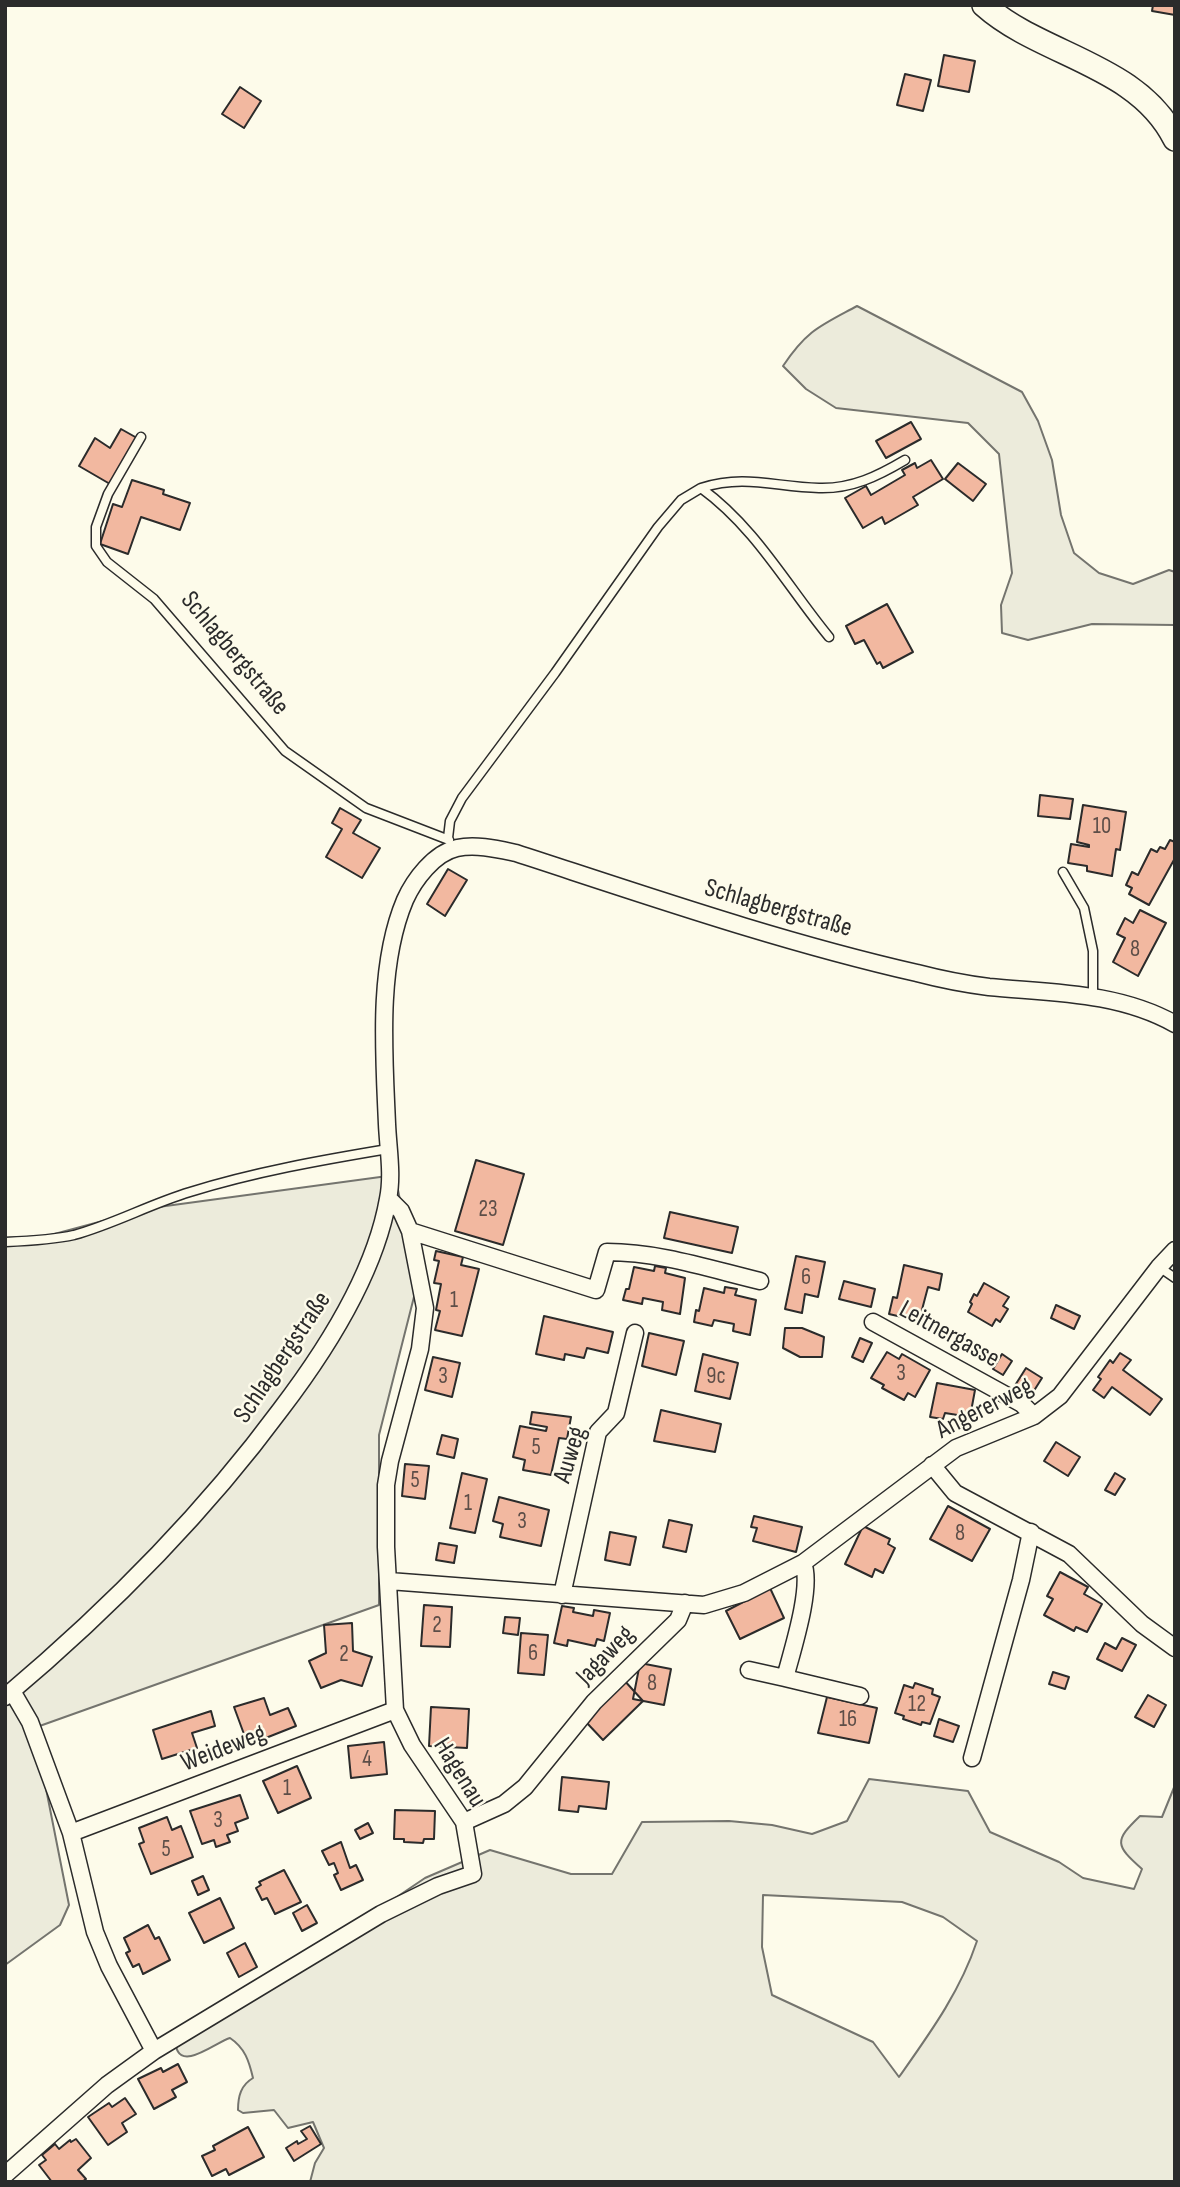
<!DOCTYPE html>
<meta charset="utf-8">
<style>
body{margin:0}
#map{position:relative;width:1180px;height:2187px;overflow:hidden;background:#fdfbea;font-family:"Sofia Sans Condensed",sans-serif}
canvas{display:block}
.frame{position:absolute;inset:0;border:7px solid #2b2b2b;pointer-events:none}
</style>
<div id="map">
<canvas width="1180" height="2187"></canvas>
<div class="frame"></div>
</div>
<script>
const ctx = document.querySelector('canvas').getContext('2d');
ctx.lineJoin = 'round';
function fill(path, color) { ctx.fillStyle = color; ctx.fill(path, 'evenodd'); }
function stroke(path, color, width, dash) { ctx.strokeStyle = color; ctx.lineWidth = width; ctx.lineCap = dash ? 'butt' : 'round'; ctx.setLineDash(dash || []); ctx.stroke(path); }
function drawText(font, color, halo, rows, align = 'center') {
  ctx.font = font + ' "Sofia Sans Condensed",sans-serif'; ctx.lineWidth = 5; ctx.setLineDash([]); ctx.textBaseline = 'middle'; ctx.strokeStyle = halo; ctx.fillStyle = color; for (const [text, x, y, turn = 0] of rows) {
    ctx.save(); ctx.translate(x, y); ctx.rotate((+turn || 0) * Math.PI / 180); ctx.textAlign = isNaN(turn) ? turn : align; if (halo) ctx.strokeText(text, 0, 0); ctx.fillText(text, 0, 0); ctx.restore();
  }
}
const green = new Path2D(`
 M 857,306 L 1022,392 L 1038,421 L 1052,460 L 1061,515 L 1074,553 L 1099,573 L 1133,584 L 1169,570 L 1175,572 L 1175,625 L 1092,624 L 1028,640 L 1002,633 L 1001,605 L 1012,573 L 999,454 L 968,423 L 836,408 L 806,389 L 783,366 C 807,330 820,326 857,306 Z
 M 395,1175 L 417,1285 L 379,1435 L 379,1605 L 34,1728 L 69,1905 L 60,1925 L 5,1965 L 5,1238 L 47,1236 L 151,1208 Z
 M 869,1779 L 968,1791 L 990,1832 L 1059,1862 L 1083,1878 L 1134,1889 L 1142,1869 C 1115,1845 1114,1841 1140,1816 L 1162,1817 L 1175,1785 L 1175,2182 L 310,2182 L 315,2163 L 324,2148 L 313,2122 L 288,2128 L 274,2110 L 243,2113 L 238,2110 C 238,2096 241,2085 253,2078 C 249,2061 245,2048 230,2038 C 216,2042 181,2072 176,2046 L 425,1878 L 490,1850 L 571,1874 L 612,1874 L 642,1822 L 729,1821 L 772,1825 L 812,1834 L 847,1821 ZM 763,1895 L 902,1902 L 943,1917 L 977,1941 C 960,1992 930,2033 899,2077 L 873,2042 L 772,1995 L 762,1947 Z`);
const building = new Path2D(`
 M 1153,5 L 1175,5 L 1175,15 L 1152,11 Z
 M 944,55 L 975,61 L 969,92 L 938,86 Z
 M 905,74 L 931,80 L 923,111 L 897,105 Z
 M 240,87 L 261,101 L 244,128 L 222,114 Z
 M 911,422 L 921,439 L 886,458 L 876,441 Z
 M 121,429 L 137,438 L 110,484 L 79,466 L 95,438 L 110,448 Z
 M 931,460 L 943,479 L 913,497 L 918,505 L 885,524 L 882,517 L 863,528 L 845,498 L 866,486 L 871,495 L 905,475 L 902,470 L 915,463 L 917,468 Z
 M 958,463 L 986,484 L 973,501 L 945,479 Z
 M 132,480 L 164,490 L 163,494 L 190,503 L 180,530 L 141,517 L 128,554 L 100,544 L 113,504 L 122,507 Z
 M 887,604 L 913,652 L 883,668 L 880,662 L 877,664 L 864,640 L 855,644 L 846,626 Z
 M 1040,795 L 1073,799 L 1070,819 L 1038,816 Z
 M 1083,805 L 1126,812 L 1120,850 L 1116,849 L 1112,876 L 1087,871 L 1087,866 L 1068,863 L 1071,844 L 1089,847 L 1089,845 L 1077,842 Z
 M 340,808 L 361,820 L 353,833 L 380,848 L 362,878 L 326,857 L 342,829 L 332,823 Z
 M 1170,840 L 1175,842 L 1175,858 L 1149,905 L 1129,894 L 1132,888 L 1126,885 L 1132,872 L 1138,875 L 1151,849 L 1157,852 L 1160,847 L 1165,849 Z
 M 448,869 L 467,880 L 445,916 L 427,904 Z
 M 1140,910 L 1166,923 L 1138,976 L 1113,962 L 1125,938 L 1117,934 L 1125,918 L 1133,923 Z
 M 476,1160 L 524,1174 L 503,1245 L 455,1231 Z
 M 670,1212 L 738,1227 L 732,1253 L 664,1238 Z
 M 436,1251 L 463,1257 L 461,1265 L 479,1269 L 462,1336 L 435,1330 L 440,1311 L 436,1310 L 441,1284 L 434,1283 L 439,1261 L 434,1260 Z
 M 796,1256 L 825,1262 L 818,1297 L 805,1294 L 802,1313 L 785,1309 Z
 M 904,1265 L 942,1274 L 939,1290 L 928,1287 L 919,1321 L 889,1314 L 893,1297 L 897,1298 Z
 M 655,1266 L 666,1268 L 665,1273 L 685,1278 L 680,1314 L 662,1310 L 663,1302 L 643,1298 L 642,1304 L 623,1300 L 626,1289 L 629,1289 L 634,1267 L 654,1271 Z
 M 844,1281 L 875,1289 L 871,1307 L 839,1299 Z
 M 984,1283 L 1009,1297 L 1003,1306 L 1008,1309 L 1000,1322 L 996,1319 L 992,1326 L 968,1312 L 972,1304 L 970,1302 L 974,1294 L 977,1296 Z
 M 725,1287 L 737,1289 L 735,1295 L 756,1300 L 750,1335 L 733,1331 L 734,1324 L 714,1320 L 712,1326 L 694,1322 L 696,1310 L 699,1311 L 704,1288 L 724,1293 Z
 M 1056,1305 L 1080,1316 L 1074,1329 L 1051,1318 Z
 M 544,1316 L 613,1332 L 608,1353 L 587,1348 L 584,1358 L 565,1354 L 564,1360 L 536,1354 Z
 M 785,1328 L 802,1328 L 824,1337 L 822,1357 L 800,1357 L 783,1348 Z
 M 649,1333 L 684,1341 L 676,1375 L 642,1366 Z
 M 860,1338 L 872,1343 L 863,1362 L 852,1357 Z
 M 887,1352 L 899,1359 L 902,1354 L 930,1370 L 915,1397 L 908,1393 L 904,1400 L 882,1388 L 884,1385 L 871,1378 Z
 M 1120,1353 L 1131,1360 L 1123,1370 L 1162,1399 L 1150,1415 L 1112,1387 L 1104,1398 L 1093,1390 L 1101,1379 L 1098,1377 L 1110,1360 L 1113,1363 Z
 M 703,1354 L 738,1363 L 730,1399 L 695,1391 Z
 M 1002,1354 L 1012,1361 L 1003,1375 L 993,1369 Z
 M 433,1357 L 460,1363 L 452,1397 L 425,1390 Z
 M 1026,1368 L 1042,1378 L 1030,1397 L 1014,1387 Z
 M 937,1383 L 975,1390 L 970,1417 L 945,1413 L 943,1419 L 930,1417 Z
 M 661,1410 L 721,1424 L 715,1452 L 654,1441 Z
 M 532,1412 L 571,1417 L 567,1439 L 559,1438 L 551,1475 L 523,1470 L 525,1460 L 513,1457 L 520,1426 L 546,1431 L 547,1427 L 530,1424 Z
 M 442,1435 L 458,1439 L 454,1458 L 437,1454 Z
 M 1056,1442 L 1080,1457 L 1068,1476 L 1044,1461 Z
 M 405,1464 L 429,1466 L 425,1499 L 402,1496 Z
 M 462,1473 L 487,1479 L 475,1533 L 450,1528 Z
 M 1115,1473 L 1125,1479 L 1115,1495 L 1105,1490 Z
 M 499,1497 L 549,1510 L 541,1546 L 500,1537 L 503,1524 L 493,1521 Z
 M 948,1506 L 990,1529 L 972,1561 L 930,1539 Z
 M 754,1516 L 802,1527 L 796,1552 L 753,1541 L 757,1528 L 751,1527 Z
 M 669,1520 L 692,1525 L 686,1552 L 663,1547 Z
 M 863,1526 L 890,1539 L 888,1544 L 895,1548 L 883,1573 L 875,1569 L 872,1577 L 845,1564 Z
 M 610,1532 L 636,1537 L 630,1565 L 605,1560 Z
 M 439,1543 L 457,1546 L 454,1563 L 436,1560 Z
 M 1060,1572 L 1088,1587 L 1084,1594 L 1102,1604 L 1087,1632 L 1076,1627 L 1074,1631 L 1044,1615 L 1053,1599 L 1047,1596 Z
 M 770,1588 L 784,1618 L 740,1639 L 726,1611 Z
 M 424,1605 L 452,1607 L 450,1647 L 421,1646 Z
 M 562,1606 L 574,1608 L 573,1612 L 593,1616 L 594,1610 L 610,1613 L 604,1641 L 597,1639 L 595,1646 L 568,1640 L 567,1646 L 554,1643 Z
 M 505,1617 L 520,1618 L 518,1635 L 503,1633 Z
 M 352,1623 L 353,1651 L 372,1657 L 362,1686 L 341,1680 L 321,1688 L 309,1661 L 326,1653 L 324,1625 Z
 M 521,1633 L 548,1635 L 544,1675 L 518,1673 Z
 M 1122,1638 L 1136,1645 L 1122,1671 L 1097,1659 L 1105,1643 L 1116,1649 Z
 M 640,1663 L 671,1669 L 664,1705 L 633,1699 Z
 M 1053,1672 L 1069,1677 L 1065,1689 L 1049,1684 Z
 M 623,1679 L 643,1701 L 603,1740 L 586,1722 Z
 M 915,1683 L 933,1689 L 932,1694 L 940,1697 L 930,1724 L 922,1722 L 921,1725 L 903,1719 L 904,1716 L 895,1713 L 904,1685 L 913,1688 Z
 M 1148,1695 L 1166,1705 L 1154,1727 L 1135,1717 Z
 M 827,1697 L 877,1708 L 869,1743 L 818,1733 Z
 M 264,1698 L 270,1715 L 288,1708 L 296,1726 L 248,1745 L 234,1707 Z
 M 431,1707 L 469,1709 L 467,1748 L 429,1746 Z
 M 211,1711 L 215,1726 L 192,1733 L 197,1748 L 162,1759 L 153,1730 Z
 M 939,1719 L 959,1726 L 953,1742 L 934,1736 Z
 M 384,1742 L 387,1774 L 351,1778 L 348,1746 Z
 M 297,1766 L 311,1798 L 278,1813 L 263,1781 Z
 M 562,1777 L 609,1782 L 606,1809 L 579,1806 L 578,1812 L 559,1810 Z
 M 240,1795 L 248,1818 L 235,1823 L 238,1831 L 227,1835 L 230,1842 L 216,1847 L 214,1840 L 202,1844 L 190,1811 Z
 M 395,1810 L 435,1811 L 434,1839 L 424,1839 L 423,1843 L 404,1842 L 404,1839 L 394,1839 Z
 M 167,1817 L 172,1830 L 181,1826 L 193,1857 L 151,1874 L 139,1844 L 144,1842 L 139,1828 Z
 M 368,1823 L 373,1833 L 360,1839 L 355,1830 Z
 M 341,1842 L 350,1868 L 356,1865 L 363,1880 L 341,1890 L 334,1875 L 338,1873 L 334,1863 L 329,1865 L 322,1851 Z
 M 284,1870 L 301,1902 L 275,1914 L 267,1898 L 262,1900 L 256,1888 L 261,1885 L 259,1882 Z
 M 203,1876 L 209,1890 L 198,1895 L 192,1881 Z
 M 220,1898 L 234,1928 L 204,1943 L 189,1913 Z
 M 307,1905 L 317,1923 L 302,1931 L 293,1913 Z
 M 148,1925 L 155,1939 L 159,1937 L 170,1960 L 143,1974 L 139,1964 L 133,1967 L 126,1953 L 130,1951 L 124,1938 Z
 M 245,1943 L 257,1967 L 239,1977 L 227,1953 Z
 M 178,2064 L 187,2082 L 172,2090 L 176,2097 L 154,2109 L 138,2079 L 161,2068 L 163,2072 Z
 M 125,2098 L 136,2114 L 122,2123 L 127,2132 L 108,2145 L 88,2117 L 109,2103 L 112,2107 Z
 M 310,2126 L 321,2144 L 294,2161 L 286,2148 L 297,2141 L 298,2144 L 307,2139 L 301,2131 Z
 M 248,2127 L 264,2157 L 229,2175 L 226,2169 L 212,2176 L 202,2156 L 215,2150 L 213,2146 Z
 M 76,2139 L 91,2158 L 78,2170 L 86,2179 L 82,2182 L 52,2182 L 39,2165 L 46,2160 L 42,2155 L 55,2144 L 59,2149 L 70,2140 L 71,2142 Z`);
const service = new Path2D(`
 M 141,437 L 108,494 L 96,527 L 96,546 L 107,562 L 154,599 L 285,751 L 366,808 L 449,840
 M 701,488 C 745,474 775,487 819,488 C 852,489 878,476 905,460
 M 448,838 L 450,821 L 462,798 L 555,673 L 658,527 L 681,500 L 701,488 C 756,528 787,586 829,637
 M 1063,872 L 1084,908 L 1093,951 L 1093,997
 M 5,1242 C 28,1241 52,1240 74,1235 C 114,1224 150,1204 190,1192 C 254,1172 322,1160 388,1149
 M 1159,1267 L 1175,1278`);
const minor = new Path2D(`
 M 410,1231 L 596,1290 L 607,1252 C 659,1252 710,1269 760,1281
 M 873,1322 L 1022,1404 L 1034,1416
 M 932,1465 L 955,1493 L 1069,1554 L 1142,1624 L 1175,1648
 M 803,1563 C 813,1587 792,1651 785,1678 L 860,1696
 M 389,1581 L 704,1605 L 744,1593 L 803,1563 L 956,1448 L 1034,1416 L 1060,1396 L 1159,1267 L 1175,1250
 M 562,1595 L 598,1432 L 616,1413 L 635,1333
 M 749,1670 L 785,1678
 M 12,1691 L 30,1722 L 71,1833 L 95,1932 L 109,1966 L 154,2051
 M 5,1697 C 107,1611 202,1516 281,1409 C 326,1350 375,1273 388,1199 C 393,1175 388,1148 387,1124 C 384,1054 377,966 405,900 C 414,880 434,853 457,848 C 476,844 497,849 516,853 C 648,896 781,942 917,973 C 940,979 965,984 989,987 C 1052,993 1118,992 1175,1024
 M 972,1758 L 1021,1580 L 1031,1532
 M 464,1822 L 504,1804 L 525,1787 L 594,1702 L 678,1620 L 685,1603
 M 71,1833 L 395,1710
 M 5,2175 L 107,2085 L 154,2051 L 381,1914 L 438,1886 L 473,1874 L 464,1822 L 412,1745 L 395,1710 L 386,1547 L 386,1485 L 390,1461 L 420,1349 L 425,1308 L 410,1231 L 401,1211 L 389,1199`);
const secondary = new Path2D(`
 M 984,5 C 1041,56 1138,64 1175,139`);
const numberNames = [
 ["10",1102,827],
 ["8",1135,950],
 ["23",488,1210],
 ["6",806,1278],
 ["1",454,1301],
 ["3",901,1374],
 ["3",443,1377],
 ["9c",716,1377],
 ["5",536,1448],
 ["5",415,1481],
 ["1",468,1504],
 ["3",522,1522],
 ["8",960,1534],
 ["2",437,1626],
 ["6",533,1654],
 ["2",344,1655],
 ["8",652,1684],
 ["12",917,1705],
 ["16",848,1720],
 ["4",367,1760],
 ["1",287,1789],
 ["3",218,1821],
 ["5",166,1850]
];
const streetNames = [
 ["Schlagbergstraße",234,654,50],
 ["Schlagbergstraße",778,909,16],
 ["Leitnergasse",949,1335,29],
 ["Schlagbergstraße",283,1358,-56],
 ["Angererweg",985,1409,-27],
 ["Auweg",571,1455,-73],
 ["Jagaweg",606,1656,-46],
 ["Weideweg",224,1749,-21],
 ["Hagenau",459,1773,58]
];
fill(green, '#ecebdb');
stroke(green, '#74746e', 2);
fill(building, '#f2b8a0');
stroke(building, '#2b2b2b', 2);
stroke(service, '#2b2b2b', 11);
stroke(minor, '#2b2b2b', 19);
stroke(secondary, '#2b2b2b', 26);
stroke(service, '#fdfbea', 8);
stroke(minor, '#fdfbea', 16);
stroke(secondary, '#fdfbea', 23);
drawText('23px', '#5d4e48', null, numberNames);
drawText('26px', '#2b2b2b', '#fdfbea', streetNames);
</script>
